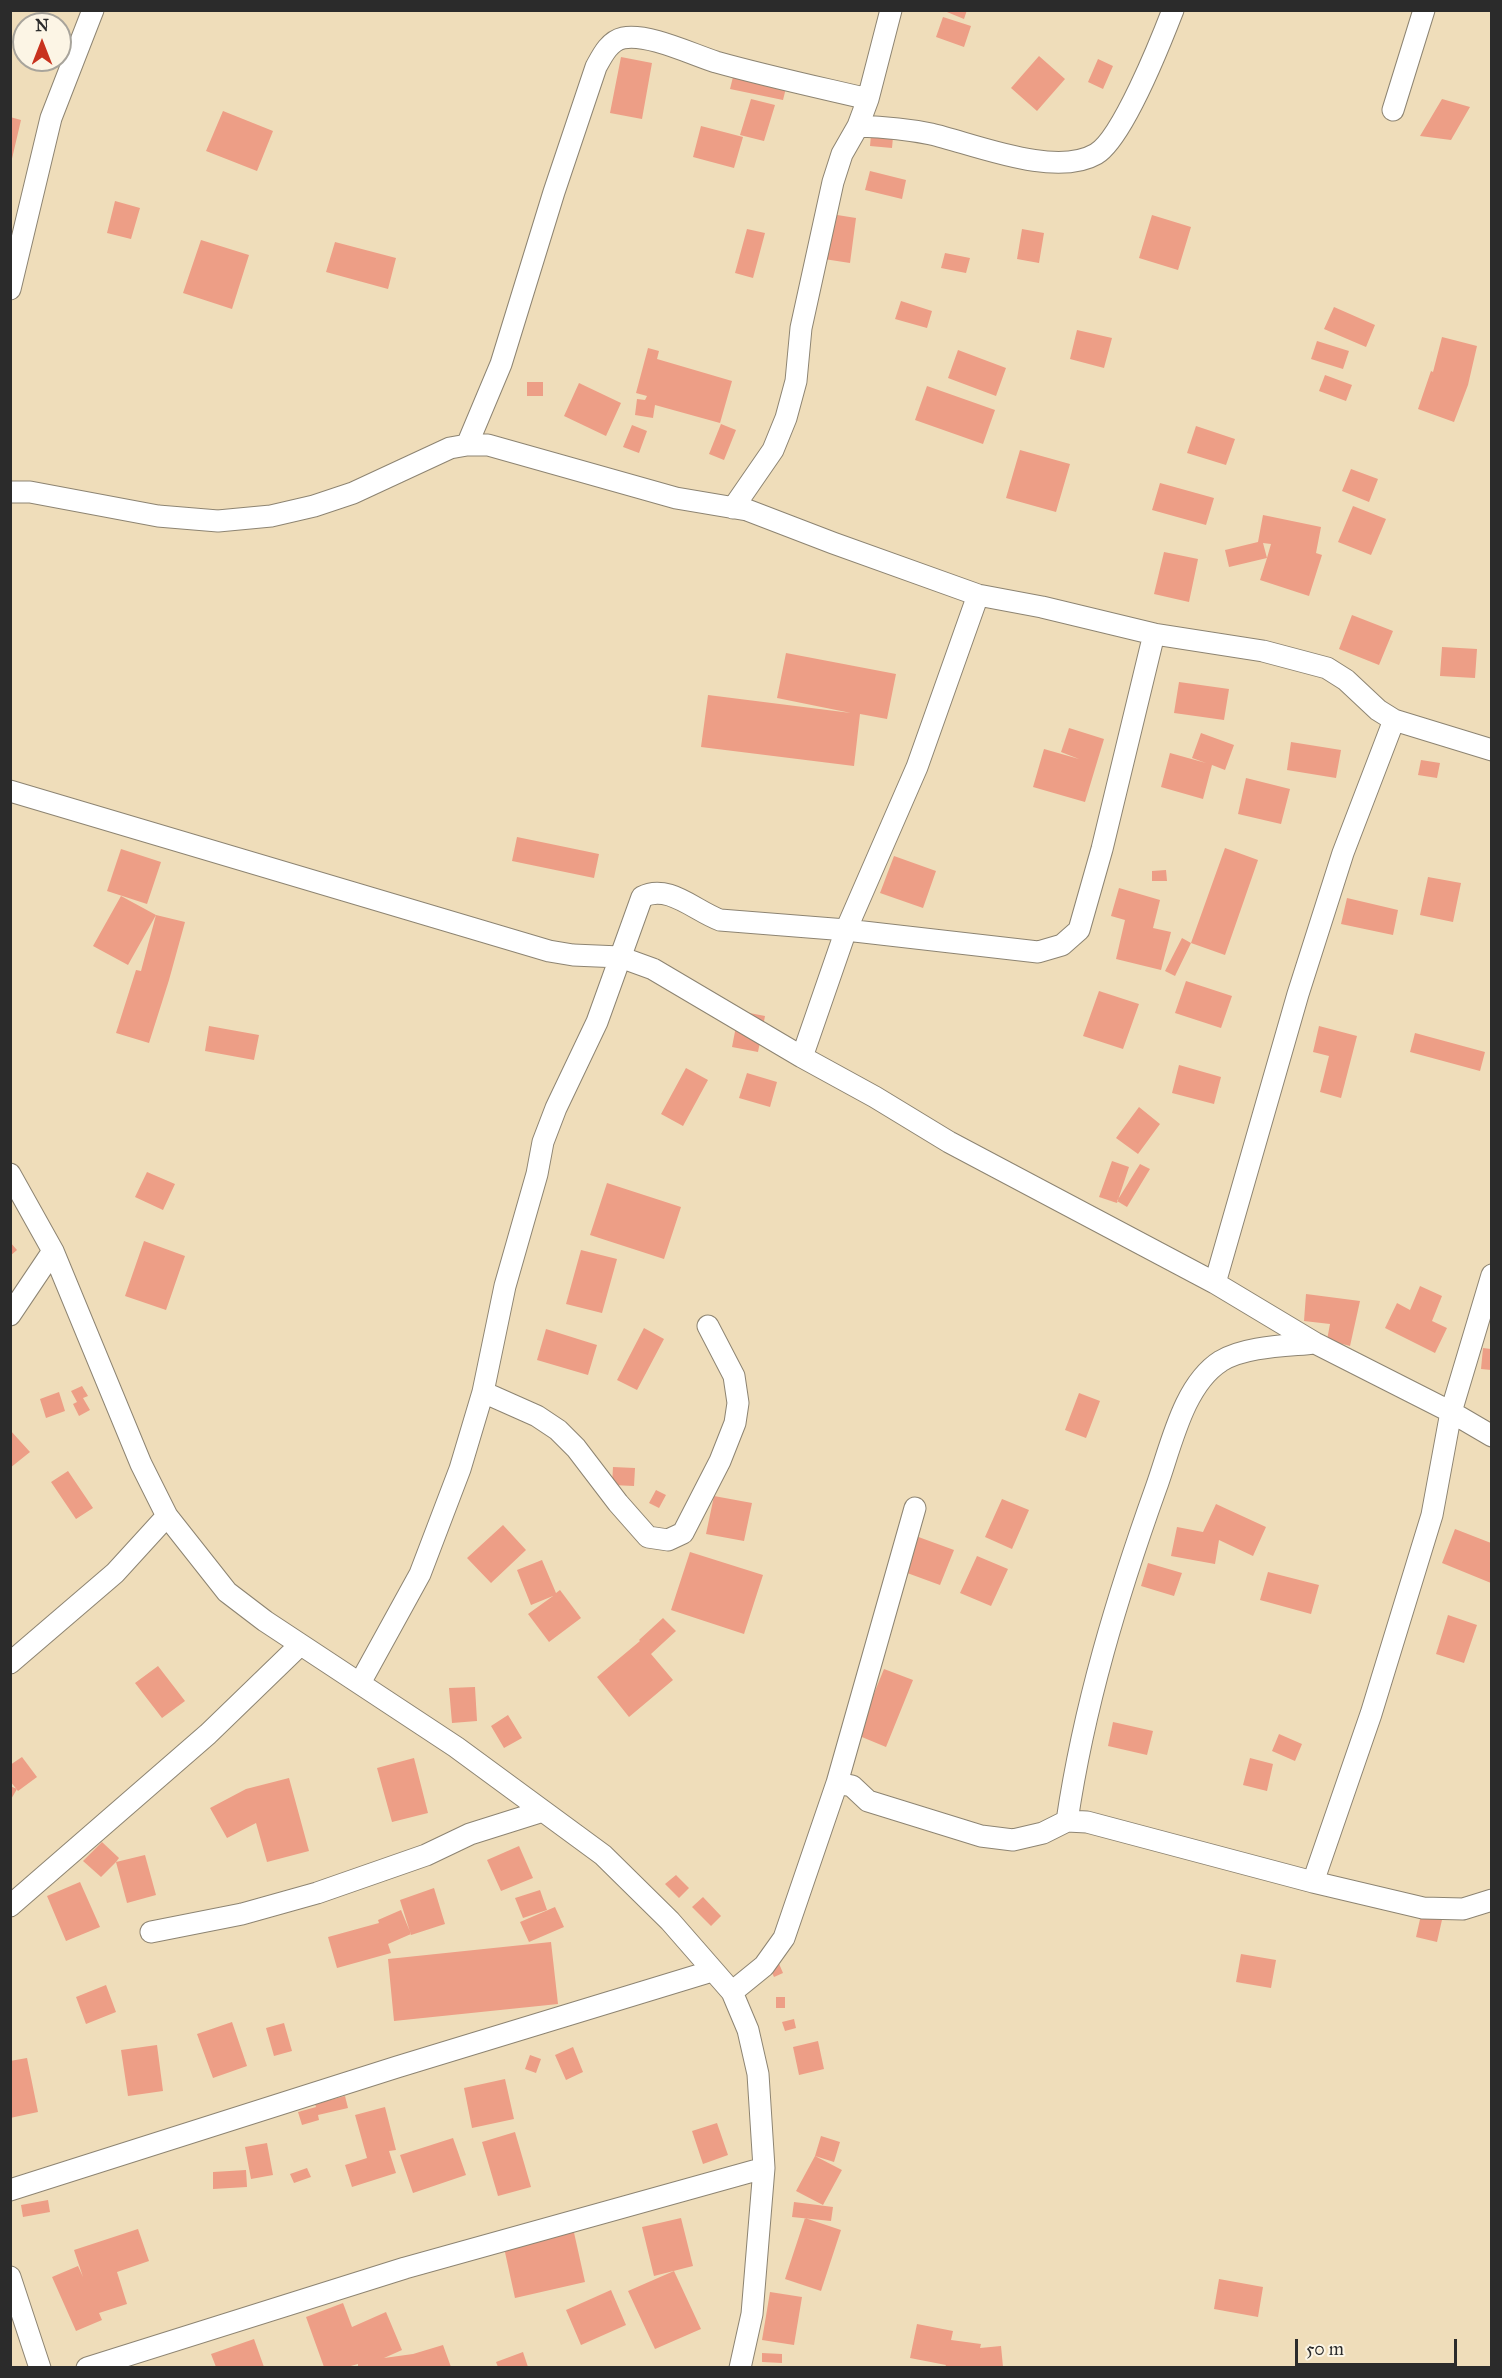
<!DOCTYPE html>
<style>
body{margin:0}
#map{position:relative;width:1502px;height:2378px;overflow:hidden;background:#efddba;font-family:"IM FELL Great Primer",serif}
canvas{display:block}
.frame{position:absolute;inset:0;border:12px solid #2b2b2b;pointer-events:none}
.north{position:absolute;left:12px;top:12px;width:60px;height:60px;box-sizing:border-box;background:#fcf5e5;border:2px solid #a8a49b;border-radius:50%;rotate:0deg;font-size:16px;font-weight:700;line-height:24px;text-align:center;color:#2b2b2b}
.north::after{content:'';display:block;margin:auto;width:21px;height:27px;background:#c8321e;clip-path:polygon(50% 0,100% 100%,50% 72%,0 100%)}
.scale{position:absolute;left:1295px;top:2339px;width:162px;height:27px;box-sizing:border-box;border:3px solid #2b2b2b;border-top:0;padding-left:8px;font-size:18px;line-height:21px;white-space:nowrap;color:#2b2b2b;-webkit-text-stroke:4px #fcf5e5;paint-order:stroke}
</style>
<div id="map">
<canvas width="1502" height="2378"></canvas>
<div class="frame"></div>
<div class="north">N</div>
<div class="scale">50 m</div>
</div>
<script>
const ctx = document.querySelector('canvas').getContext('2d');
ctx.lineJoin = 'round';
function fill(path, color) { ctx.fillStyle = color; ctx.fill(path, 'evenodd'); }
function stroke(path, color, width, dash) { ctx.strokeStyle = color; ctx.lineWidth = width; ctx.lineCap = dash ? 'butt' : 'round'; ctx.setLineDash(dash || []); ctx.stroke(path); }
const building = new Path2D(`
 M 942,10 L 967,10 L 964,19 Z
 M 943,17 L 971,26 L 964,47 L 936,37 Z
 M 1039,56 L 1065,79 L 1037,111 L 1011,88 Z
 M 621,57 L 652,63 L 642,119 L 610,113 Z
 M 1098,59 L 1113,66 L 1103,89 L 1088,82 Z
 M 735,69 L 788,80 L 783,100 L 730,89 Z
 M 751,99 L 775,105 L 764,141 L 740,135 Z
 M 1442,99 L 1470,107 L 1451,140 L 1420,136 Z
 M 223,111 L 273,131 L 257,171 L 206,151 Z
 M 10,117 L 21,120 L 11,163 L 10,163 Z
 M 872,124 L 894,126 L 892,148 L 870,146 Z
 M 701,126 L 743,137 L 734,168 L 693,157 Z
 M 870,171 L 906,180 L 902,199 L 865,190 Z
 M 115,201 L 140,208 L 131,239 L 107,233 Z
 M 831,214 L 856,218 L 850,263 L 824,259 Z
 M 1152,215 L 1191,227 L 1178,270 L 1139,258 Z
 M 747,229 L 765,233 L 753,278 L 735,273 Z
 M 1022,229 L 1044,233 L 1039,263 L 1017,259 Z
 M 201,240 L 249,255 L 232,309 L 183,293 Z
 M 335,242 L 396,258 L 388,289 L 326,272 Z
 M 945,253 L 970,258 L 966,273 L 941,268 Z
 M 901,301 L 932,311 L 927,328 L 895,319 Z
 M 1334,307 L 1375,325 L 1366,347 L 1324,329 Z
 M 1077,330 L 1112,338 L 1104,368 L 1070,359 Z
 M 1442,337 L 1477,346 L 1468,385 L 1454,422 L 1418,409 L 1431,371 L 1433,372 Z
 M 1317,341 L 1349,351 L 1343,369 L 1311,359 Z
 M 648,348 L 659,351 L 657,359 L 732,381 L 720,423 L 655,405 L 653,418 L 635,415 L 637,399 L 645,400 L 647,396 L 636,393 Z
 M 958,350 L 1006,368 L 996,396 L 948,378 Z
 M 1325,375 L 1352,385 L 1346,401 L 1319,391 Z
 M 527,382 L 543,382 L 543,396 L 527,396 Z
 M 579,383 L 621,403 L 606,436 L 564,416 Z
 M 927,386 L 995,410 L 983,444 L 915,420 Z
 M 721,424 L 736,430 L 724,460 L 709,454 Z
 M 632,425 L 647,431 L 639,453 L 623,447 Z
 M 1196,426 L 1235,439 L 1226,465 L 1187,453 Z
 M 1020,450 L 1070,464 L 1056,512 L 1006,498 Z
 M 1351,469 L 1378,479 L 1369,502 L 1342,491 Z
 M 1160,483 L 1214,498 L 1206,525 L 1152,510 Z
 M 1353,506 L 1386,519 L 1371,555 L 1338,542 Z
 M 1263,515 L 1321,527 L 1316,553 L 1322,555 L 1309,596 L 1260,580 L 1267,558 L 1229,567 L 1225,550 L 1258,542 ZM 1263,543 L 1271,544 L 1267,558 Z
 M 1164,552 L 1198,559 L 1189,602 L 1154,594 Z
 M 1352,615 L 1393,631 L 1379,665 L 1339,649 Z
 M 1442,647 L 1477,649 L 1475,678 L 1440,676 Z
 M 786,653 L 896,674 L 887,719 L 860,714 L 854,766 L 701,747 L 708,695 L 851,713 L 777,698 Z
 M 1179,682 L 1229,689 L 1224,720 L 1174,713 Z
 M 1069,728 L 1104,739 L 1085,802 L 1033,787 L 1044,749 L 1079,759 L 1061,752 Z
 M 1201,733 L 1234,745 L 1225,770 L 1212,765 L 1203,799 L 1161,787 L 1170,753 L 1206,763 L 1192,758 Z
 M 1291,742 L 1341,750 L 1336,778 L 1287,770 Z
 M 1421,760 L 1440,763 L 1437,778 L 1418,775 Z
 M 1246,778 L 1290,789 L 1281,824 L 1238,814 Z
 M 517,837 L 599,854 L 594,878 L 512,861 Z
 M 1225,848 L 1258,860 L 1225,955 L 1191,943 Z
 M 121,849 L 161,862 L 147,904 L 107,891 Z
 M 894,856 L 936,871 L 923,908 L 880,893 Z
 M 1166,870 L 1167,881 L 1152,881 L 1152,871 Z
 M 1428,877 L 1461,883 L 1453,922 L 1420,915 Z
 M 1119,888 L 1160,900 L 1153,928 L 1171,932 L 1161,970 L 1116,959 L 1125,920 L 1111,916 Z
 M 121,896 L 156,915 L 185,922 L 169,980 L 149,1043 L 116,1033 L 136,970 L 141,971 L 156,915 L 128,965 L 93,946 Z
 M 1347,898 L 1398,910 L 1393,935 L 1341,924 Z
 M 1182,938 L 1191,943 L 1175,976 L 1165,971 Z
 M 1186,981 L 1232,996 L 1221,1028 L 1175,1013 Z
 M 1099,991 L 1139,1004 L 1123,1049 L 1083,1036 Z
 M 739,1011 L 765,1016 L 758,1052 L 732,1047 Z
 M 209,1026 L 259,1035 L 254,1060 L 205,1051 Z
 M 1319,1026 L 1357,1036 L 1341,1098 L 1320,1092 L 1329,1056 L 1313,1052 Z
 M 1415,1033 L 1485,1052 L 1480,1071 L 1410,1052 Z
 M 1179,1065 L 1221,1077 L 1214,1104 L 1172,1093 Z
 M 686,1068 L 708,1080 L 683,1126 L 661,1114 Z
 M 747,1073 L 777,1082 L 770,1107 L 739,1098 Z
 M 1139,1107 L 1160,1124 L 1138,1154 L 1116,1138 Z
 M 1112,1161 L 1129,1167 L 1117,1203 L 1099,1197 Z
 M 1140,1164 L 1150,1169 L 1127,1207 L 1117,1201 Z
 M 147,1172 L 175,1184 L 163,1210 L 135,1197 Z
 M 607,1183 L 681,1207 L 664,1259 L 590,1235 Z
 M 144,1241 L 185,1256 L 166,1310 L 125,1296 Z
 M 10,1242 L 17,1250 L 10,1256 Z
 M 581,1250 L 617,1259 L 602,1313 L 566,1304 Z
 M 1420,1286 L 1442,1296 L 1432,1321 L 1447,1328 L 1435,1353 L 1385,1328 L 1397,1303 L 1410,1310 Z
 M 1306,1294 L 1360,1301 L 1350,1346 L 1327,1340 L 1330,1324 L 1304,1321 Z
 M 644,1328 L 664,1339 L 637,1390 L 617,1380 Z
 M 546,1329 L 597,1345 L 588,1375 L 537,1360 Z
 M 1483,1348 L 1491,1349 L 1491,1370 L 1481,1369 Z
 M 82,1386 L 88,1396 L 83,1398 L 90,1410 L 79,1416 L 73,1404 L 77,1402 L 71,1391 Z
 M 59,1392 L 65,1411 L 46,1418 L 40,1399 Z
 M 1079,1393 L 1100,1401 L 1086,1438 L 1065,1430 Z
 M 10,1430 L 30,1452 L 10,1468 Z
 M 613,1467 L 635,1468 L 634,1486 L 612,1485 Z
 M 68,1471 L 93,1508 L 76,1519 L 51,1482 Z
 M 656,1490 L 666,1495 L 659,1508 L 649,1503 Z
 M 714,1496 L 752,1503 L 744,1541 L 706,1534 Z
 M 1002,1499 L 1029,1510 L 1012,1549 L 985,1537 Z
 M 1216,1504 L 1266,1527 L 1253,1556 L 1219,1540 L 1215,1564 L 1171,1556 L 1177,1527 L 1203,1532 Z
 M 503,1525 L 526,1550 L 491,1583 L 467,1558 Z
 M 1455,1529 L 1491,1543 L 1491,1583 L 1442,1563 Z
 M 913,1535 L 954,1550 L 940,1585 L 899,1570 Z
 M 690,1552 L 763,1575 L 744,1634 L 671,1610 Z
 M 977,1556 L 1008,1569 L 991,1606 L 960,1593 Z
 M 542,1560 L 556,1593 L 560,1590 L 581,1618 L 549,1642 L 528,1614 L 553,1596 L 531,1605 L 517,1570 Z
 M 1148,1563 L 1182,1573 L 1174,1596 L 1141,1586 Z
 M 1268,1572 L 1319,1585 L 1311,1614 L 1260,1600 Z
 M 1448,1615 L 1477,1625 L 1464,1663 L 1436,1654 Z
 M 663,1618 L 676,1631 L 651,1654 L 673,1680 L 629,1717 L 597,1677 L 640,1641 L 639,1640 Z
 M 158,1666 L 185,1701 L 162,1718 L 135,1683 Z
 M 884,1669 L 913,1680 L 886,1747 L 857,1735 Z
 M 475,1687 L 477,1721 L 452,1723 L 449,1688 Z
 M 508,1715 L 522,1738 L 504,1748 L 491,1726 Z
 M 1113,1722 L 1153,1731 L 1147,1755 L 1108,1746 Z
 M 1279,1734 L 1302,1744 L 1295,1761 L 1272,1751 Z
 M 22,1757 L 37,1777 L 18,1791 L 10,1781 L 10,1765 Z
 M 414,1758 L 428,1813 L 392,1822 L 377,1768 Z
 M 1250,1758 L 1273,1764 L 1267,1791 L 1243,1785 Z
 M 289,1778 L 309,1851 L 267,1862 L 256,1823 L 227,1838 L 210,1808 L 246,1789 Z
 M 10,1786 L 17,1789 L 10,1801 Z
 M 102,1842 L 119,1858 L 116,1862 L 145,1855 L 156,1895 L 127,1903 L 116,1862 L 101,1877 L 83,1861 Z
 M 519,1846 L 533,1878 L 501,1891 L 487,1860 Z
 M 676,1875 L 689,1888 L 679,1898 L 665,1884 Z
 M 80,1882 L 100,1927 L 66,1941 L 47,1896 Z
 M 434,1888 L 445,1924 L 411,1935 L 400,1900 Z
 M 540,1890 L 547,1910 L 523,1918 L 515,1898 Z
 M 703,1897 L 721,1916 L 711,1926 L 692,1907 Z
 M 1423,1906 L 1444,1911 L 1437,1942 L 1416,1937 Z
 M 555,1907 L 564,1927 L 529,1942 L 520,1922 Z
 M 401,1910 L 411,1934 L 388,1944 L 391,1953 L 337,1968 L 328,1937 L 379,1923 L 378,1920 Z
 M 551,1942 L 558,2004 L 394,2021 L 388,1959 Z
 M 1241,1954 L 1276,1960 L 1271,1988 L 1236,1982 Z
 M 777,1959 L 783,1973 L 774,1977 L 768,1964 Z
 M 106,1985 L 116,2012 L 86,2024 L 76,1997 Z
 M 776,1997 L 785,1997 L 785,2008 L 776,2008 Z
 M 794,2019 L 796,2028 L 785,2031 L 782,2022 Z
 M 232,2022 L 247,2066 L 213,2078 L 197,2034 Z
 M 284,2023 L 292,2051 L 274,2056 L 266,2028 Z
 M 818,2041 L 824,2069 L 799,2075 L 793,2047 Z
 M 157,2045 L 163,2091 L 128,2096 L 121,2050 Z
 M 573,2047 L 583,2072 L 566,2080 L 555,2055 Z
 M 530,2055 L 541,2059 L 536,2073 L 525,2069 Z
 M 27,2058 L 38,2112 L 10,2118 L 10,2061 Z
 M 505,2079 L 514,2119 L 472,2128 L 464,2088 Z
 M 345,2096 L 348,2108 L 318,2115 L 319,2120 L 302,2125 L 298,2112 L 316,2107 L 315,2104 Z
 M 385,2107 L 396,2150 L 389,2151 L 396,2173 L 352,2187 L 345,2165 L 367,2158 L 355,2115 Z
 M 717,2123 L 728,2155 L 703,2164 L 692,2131 Z
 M 515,2132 L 531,2187 L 498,2196 L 482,2142 Z
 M 821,2136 L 840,2142 L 834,2162 L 815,2156 L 842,2170 L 823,2205 L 796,2191 L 815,2156 Z
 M 453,2138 L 466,2175 L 413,2193 L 400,2155 Z
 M 267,2143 L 273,2175 L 251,2179 L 245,2147 Z
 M 307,2168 L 311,2177 L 294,2183 L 290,2174 Z
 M 246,2170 L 247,2187 L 213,2189 L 213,2172 Z
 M 48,2200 L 50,2212 L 23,2217 L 21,2205 Z
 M 794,2202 L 833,2207 L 831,2221 L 792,2217 Z
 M 681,2218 L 693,2266 L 654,2276 L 642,2227 Z
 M 805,2218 L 841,2230 L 821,2291 L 785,2279 Z
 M 573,2228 L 585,2282 L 515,2298 L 503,2243 Z
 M 138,2229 L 149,2261 L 117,2272 L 127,2304 L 99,2313 L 102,2320 L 76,2331 L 52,2277 L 78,2266 L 83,2277 L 74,2250 Z
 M 674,2271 L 701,2329 L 655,2349 L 628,2291 Z
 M 1219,2279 L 1263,2287 L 1258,2317 L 1214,2309 Z
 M 611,2290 L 626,2325 L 581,2345 L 566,2310 Z
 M 770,2292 L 802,2297 L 794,2345 L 762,2340 Z
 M 343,2303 L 352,2327 L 386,2312 L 402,2350 L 384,2358 L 413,2354 L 443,2345 L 451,2367 L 358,2367 L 358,2364 L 347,2367 L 324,2367 L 306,2317 Z
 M 917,2324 L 953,2331 L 951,2340 L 981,2344 L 980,2348 L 1001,2346 L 1003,2367 L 945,2367 L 946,2365 L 910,2358 Z
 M 254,2339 L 264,2367 L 216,2367 L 211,2354 Z
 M 523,2352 L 528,2367 L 498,2367 L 496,2362 Z
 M 762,2353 L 782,2354 L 782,2363 L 762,2362 Z`);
const minor = new Path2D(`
 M 1393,110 L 1424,10
 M 858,126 C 883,127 907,129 931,134 C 974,144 1055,178 1096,154 C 1122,139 1161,41 1173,10
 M 10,289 L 51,118 L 93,10
 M 467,445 L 501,364 L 554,192 L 596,67 C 602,56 609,41 623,38 C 648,33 691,54 716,62 C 766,76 817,87 868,99
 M 10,492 L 30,492 L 158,516 L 218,521 L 271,516 L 314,506 L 353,493 L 450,448 L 467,445 L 488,445 L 676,498 L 747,510 L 833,543 L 978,595 L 1042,607 L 1154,634 L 1263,651 L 1327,668 L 1346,680 L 1378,710 L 1394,720 L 1492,750
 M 733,508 L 773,450 L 786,418 L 796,381 L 801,328 L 833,182 L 842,154 L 858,126 L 868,99 L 891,10
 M 10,791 L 549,951 L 573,955 L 620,957 L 653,969 L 802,1057 L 875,1097 L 949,1142 L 1215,1283 L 1315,1343 L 1451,1412 L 1492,1436
 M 802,1057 L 846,930 L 917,767 L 978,595
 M 10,1174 L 53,1251 L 141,1464 L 167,1516 L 227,1592 L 265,1621 L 456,1747 L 603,1855 L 670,1921 L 732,1992 L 748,2030 L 758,2074 L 764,2168 L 752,2314 L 740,2368
 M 1215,1283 L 1298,994 L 1343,853 L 1394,720
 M 10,1315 L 53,1251
 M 483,1392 L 537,1416 L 558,1430 L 576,1448 L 618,1503 L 648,1537 L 668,1540 L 683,1533 L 720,1461 L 735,1423 L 738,1403 L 734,1376 L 708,1326
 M 10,1663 L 115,1573 L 167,1516
 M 360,1683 L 420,1574 L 460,1469 L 483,1392 L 505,1286 L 537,1174 L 543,1142 L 556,1108 L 597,1022 L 642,897 C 668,883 695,911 720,920 L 846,930 L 1038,952 L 1062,945 L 1079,930 L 1102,849 L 1154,634
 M 837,1783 L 915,1508
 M 1067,1821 C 1084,1706 1117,1597 1156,1488 C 1171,1447 1183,1385 1221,1361 C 1246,1346 1287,1346 1315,1343
 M 1313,1882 L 1371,1714 L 1432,1515 L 1451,1412 L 1492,1275
 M 10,1906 L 208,1734 L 300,1645
 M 151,1932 L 242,1914 L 317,1893 L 426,1855 L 470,1834 L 543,1811
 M 732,1992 L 764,1966 L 784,1938 L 837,1783 L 852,1786 L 868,1801 L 981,1836 L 1013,1840 L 1043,1833 L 1067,1821 L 1087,1822 L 1313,1882 L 1423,1908 L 1463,1909 L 1492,1900
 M 10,2190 L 397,2067 L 712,1971
 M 10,2277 L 40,2368
 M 87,2368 L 405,2268 L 764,2168`);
fill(building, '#ed9e86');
stroke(minor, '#8d8472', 23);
stroke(minor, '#fff', 21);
</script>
